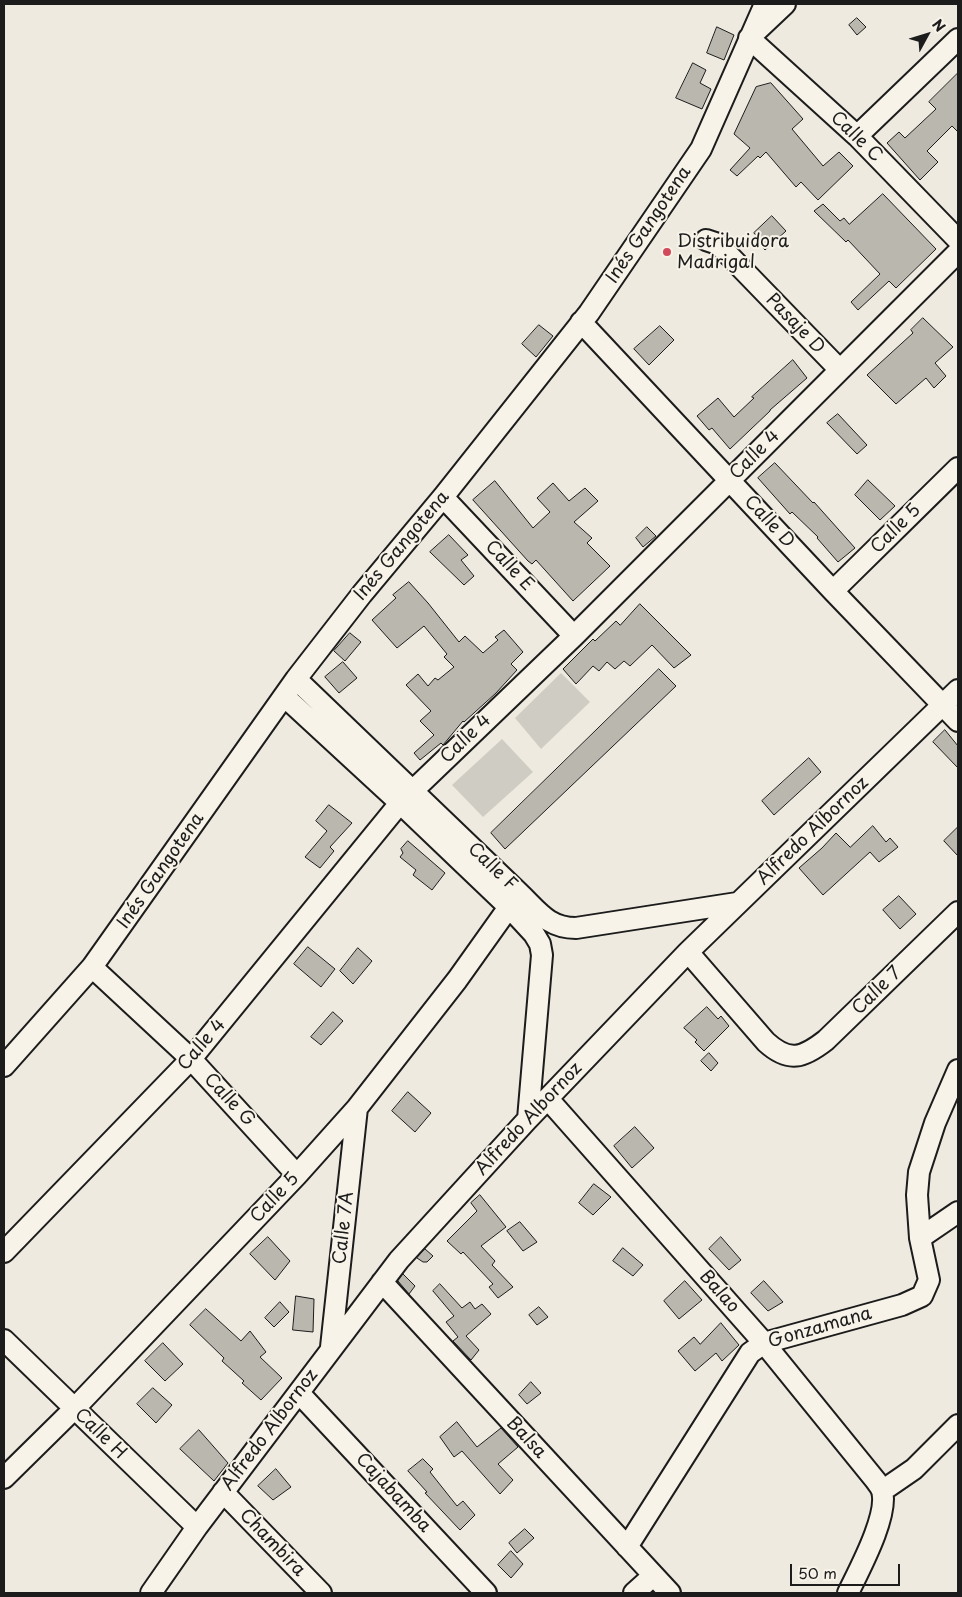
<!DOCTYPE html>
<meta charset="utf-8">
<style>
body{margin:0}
#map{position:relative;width:962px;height:1597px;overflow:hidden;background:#eeeae0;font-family:"Playpen Sans",sans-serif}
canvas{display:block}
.frame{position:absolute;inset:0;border:5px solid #1c1c1c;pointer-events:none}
.north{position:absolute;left:902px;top:10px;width:50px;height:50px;-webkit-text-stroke:4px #f7f3e8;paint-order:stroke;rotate:51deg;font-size:14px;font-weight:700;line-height:20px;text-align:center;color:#1c1c1c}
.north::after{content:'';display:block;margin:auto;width:18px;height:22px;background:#1c1c1c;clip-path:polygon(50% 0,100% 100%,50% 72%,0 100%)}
.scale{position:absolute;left:790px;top:1564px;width:110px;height:22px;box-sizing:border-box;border:2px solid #1c1c1c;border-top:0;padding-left:6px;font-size:15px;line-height:18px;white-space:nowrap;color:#1c1c1c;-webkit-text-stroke:4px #f7f3e8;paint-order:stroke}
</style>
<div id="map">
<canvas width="962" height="1597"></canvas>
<div class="frame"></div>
<div class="north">N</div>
<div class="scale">50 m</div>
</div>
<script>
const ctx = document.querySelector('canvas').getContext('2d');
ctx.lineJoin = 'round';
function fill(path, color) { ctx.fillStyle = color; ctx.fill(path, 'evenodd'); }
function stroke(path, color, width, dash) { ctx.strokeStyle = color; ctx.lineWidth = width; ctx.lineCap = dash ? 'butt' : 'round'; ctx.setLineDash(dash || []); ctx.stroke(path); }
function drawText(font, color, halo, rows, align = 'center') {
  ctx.font = font + ' "Playpen Sans",sans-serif'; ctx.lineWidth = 4; ctx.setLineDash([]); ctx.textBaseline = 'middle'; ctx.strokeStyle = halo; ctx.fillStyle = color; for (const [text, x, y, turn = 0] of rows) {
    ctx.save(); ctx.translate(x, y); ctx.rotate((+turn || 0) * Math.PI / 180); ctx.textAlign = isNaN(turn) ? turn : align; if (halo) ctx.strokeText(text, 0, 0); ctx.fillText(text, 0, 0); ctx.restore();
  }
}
const green = new Path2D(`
 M 561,673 L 590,702 L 541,749 L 515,718 Z
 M 502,739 L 533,772 L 483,817 L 452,785 Z`);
const building = new Path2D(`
 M 857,18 L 866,27 L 857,35 L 849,25 Z
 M 717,27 L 734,35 L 724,60 L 707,53 Z
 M 693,63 L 706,70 L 700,83 L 711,89 L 702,109 L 676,98 Z
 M 958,73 L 958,132 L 952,126 L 927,151 L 938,162 L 920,180 L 887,143 L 899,132 L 905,138 L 936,109 L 929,102 Z
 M 771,83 L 803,119 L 792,129 L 823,166 L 839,152 L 853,166 L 818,200 L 801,182 L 796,187 L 766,152 L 760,158 L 758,156 L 737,176 L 730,170 L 750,148 L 734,134 L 756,87 Z
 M 883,194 L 936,249 L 896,288 L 889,281 L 858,310 L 851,302 L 880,274 L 848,240 L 846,242 L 814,211 L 823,204 L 840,221 L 844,218 L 849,224 Z
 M 772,216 L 786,231 L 765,250 L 758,242 L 760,240 L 754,233 Z
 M 923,318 L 953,347 L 935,363 L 946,376 L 934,388 L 926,378 L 896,404 L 867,375 L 913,333 L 911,330 Z
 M 539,325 L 553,336 L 536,357 L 522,344 Z
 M 660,326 L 674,340 L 649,365 L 634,349 Z
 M 793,360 L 807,378 L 770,410 L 770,411 L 730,449 L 712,428 L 709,430 L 697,416 L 718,398 L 734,417 L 754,398 L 752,397 Z
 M 838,414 L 867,445 L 857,454 L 827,423 Z
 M 775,463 L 813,503 L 814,502 L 855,548 L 838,562 L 817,538 L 818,537 L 792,512 L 790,514 L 758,478 Z
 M 868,480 L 895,506 L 880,520 L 855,495 Z
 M 495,481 L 533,528 L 550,512 L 537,498 L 553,483 L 569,501 L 585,488 L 598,501 L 574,522 L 592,538 L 587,543 L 610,566 L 573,601 L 536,560 L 532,564 L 528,561 L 473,500 Z
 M 647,527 L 656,536 L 643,547 L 636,538 Z
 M 449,535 L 468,555 L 461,560 L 474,576 L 464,585 L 430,552 Z
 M 409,582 L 428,603 L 459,642 L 465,636 L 483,653 L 498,640 L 495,637 L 504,630 L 523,652 L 511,664 L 517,670 L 496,693 L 464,722 L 463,721 L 443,745 L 441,743 L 420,760 L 414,753 L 434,735 L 420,721 L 431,711 L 406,685 L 418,674 L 428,686 L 435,678 L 438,680 L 454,667 L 444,657 L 447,654 L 424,626 L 397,648 L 372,620 L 396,598 L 393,595 Z
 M 640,604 L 691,655 L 674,668 L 652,645 L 630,666 L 624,661 L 615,669 L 607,662 L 599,671 L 593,666 L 576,684 L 563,669 L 593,639 L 595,641 L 616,621 L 620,625 Z
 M 350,633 L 361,642 L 345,661 L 334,651 Z
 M 343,662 L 357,678 L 339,693 L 325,677 Z
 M 659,669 L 676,686 L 505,849 L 491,833 Z
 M 945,730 L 958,746 L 958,768 L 933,742 Z
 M 809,758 L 821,772 L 774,815 L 762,801 Z
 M 329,805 L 352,823 L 330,847 L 334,851 L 320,868 L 305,857 L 327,831 L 316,821 Z
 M 873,826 L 886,842 L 890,838 L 898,847 L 879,862 L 870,852 L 823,895 L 799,868 L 822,848 L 836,833 L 850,847 Z
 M 958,827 L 958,856 L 944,841 Z
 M 408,841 L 445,873 L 432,890 L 413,875 L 416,870 L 400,857 L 403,853 L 401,849 Z
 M 899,896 L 916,914 L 900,929 L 883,910 Z
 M 308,947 L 335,969 L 321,987 L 294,964 Z
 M 358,948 L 372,961 L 353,984 L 340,971 Z
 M 707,1007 L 718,1019 L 721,1016 L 729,1026 L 704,1051 L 695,1042 L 697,1040 L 684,1028 Z
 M 333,1012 L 343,1021 L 321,1045 L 311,1037 Z
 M 709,1053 L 718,1063 L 711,1071 L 701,1061 Z
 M 408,1092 L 431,1113 L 415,1132 L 392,1111 Z
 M 635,1127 L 654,1148 L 632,1168 L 614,1146 Z
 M 594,1184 L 611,1197 L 593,1215 L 579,1203 Z
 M 480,1195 L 506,1227 L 481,1246 L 495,1261 L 492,1265 L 513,1287 L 498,1298 L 489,1287 L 493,1284 L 463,1252 L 461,1254 L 447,1241 L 477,1211 L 471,1203 Z
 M 520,1222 L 537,1242 L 523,1251 L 507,1231 Z
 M 268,1237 L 290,1261 L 275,1280 L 250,1254 Z
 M 721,1237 L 741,1260 L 729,1270 L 709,1249 Z
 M 623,1248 L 643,1265 L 633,1276 L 613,1261 Z
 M 425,1249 L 433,1256 L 427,1262 L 423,1262 L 417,1258 Z
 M 403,1274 L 415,1286 L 409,1294 L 398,1281 Z
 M 685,1281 L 702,1300 L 679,1319 L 664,1301 Z
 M 764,1281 L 783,1302 L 768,1311 L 751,1293 Z
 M 440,1284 L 462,1308 L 470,1302 L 475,1309 L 482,1304 L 491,1314 L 466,1336 L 479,1350 L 471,1360 L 453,1341 L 458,1337 L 446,1322 L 454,1316 L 433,1291 Z
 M 296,1296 L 314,1299 L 313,1332 L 293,1330 Z
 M 280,1302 L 289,1312 L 274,1327 L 265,1318 Z
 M 539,1307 L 548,1317 L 537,1325 L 529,1315 Z
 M 206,1309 L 241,1341 L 250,1331 L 266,1352 L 260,1357 L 282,1378 L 261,1400 L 242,1383 L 244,1381 L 222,1361 L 224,1358 L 190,1325 Z
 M 721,1323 L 739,1345 L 722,1361 L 716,1353 L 695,1371 L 678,1351 L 694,1337 L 700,1344 Z
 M 163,1343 L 183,1364 L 165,1381 L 145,1361 Z
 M 531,1382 L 541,1393 L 527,1404 L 519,1395 Z
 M 153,1388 L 172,1405 L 156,1423 L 137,1404 Z
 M 457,1422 L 477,1447 L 501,1428 L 518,1447 L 498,1464 L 513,1480 L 500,1494 L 462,1451 L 454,1457 L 440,1437 Z
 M 199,1430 L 228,1463 L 214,1481 L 180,1449 Z
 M 423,1459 L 433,1469 L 430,1472 L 457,1506 L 463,1501 L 475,1515 L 460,1530 L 425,1493 L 427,1492 L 408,1471 Z
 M 276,1469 L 291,1487 L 273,1500 L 258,1486 Z
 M 525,1529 L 534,1538 L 517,1553 L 509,1543 Z
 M 511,1551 L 523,1564 L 511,1578 L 498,1565 Z`);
const minor = new Path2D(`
 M 785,4 L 749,38 L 857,136 L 958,240
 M 857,136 L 958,39
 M 706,240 L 718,244 L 839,369
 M 581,322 L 833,591 L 958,721
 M 443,497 L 574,636
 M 833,591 L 958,468
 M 296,679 L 519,893 C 538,911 548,928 576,928 L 737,903
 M 284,696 L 400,803 L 509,907 L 534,934 L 540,944 L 542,955 L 528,1119
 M 688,952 L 766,1042 C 789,1063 803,1058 826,1040 L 958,912
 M 92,967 L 191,1059 L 297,1175
 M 4,1066 L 92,967 L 296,679 L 362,594 L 443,497 L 589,313 L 701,149 L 765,4
 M 548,1099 L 764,1343 L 876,1481 C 878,1484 881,1487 882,1491 C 889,1515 859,1570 848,1593
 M 920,1238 L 917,1195 L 919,1172 L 935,1123 L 958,1070
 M 4,1252 L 191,1059 L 400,803 L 574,636 L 958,252
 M 382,1282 L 670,1593
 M 4,1340 L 197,1527
 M 331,1347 L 357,1108
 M 299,1393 L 486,1593
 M 4,1478 L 74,1409 L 297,1175 L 357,1108 L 457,980 L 519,893
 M 882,1491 L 914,1469 L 958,1425
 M 223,1492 L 321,1593
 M 627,1547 L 750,1353 L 764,1343 L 902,1305 L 922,1296 L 929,1280 L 920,1238 L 958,1212
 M 151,1593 L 197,1527 L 399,1260 L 528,1119 L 688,952 L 958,690
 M 634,1593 L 653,1576`);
const markers = [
 [667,252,5,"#d1495b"]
];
const streetNames = [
 ["Calle C",856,137,44],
 ["Inés Gangotena",649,225,-56],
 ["Pasaje D",795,324,46],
 ["Calle 4",755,455,-45],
 ["Calle D",769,522,47],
 ["Calle 5",896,529,-45],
 ["Inés Gangotena",402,546,-50],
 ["Calle E",509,566,47],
 ["Calle 4",466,739,-44],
 ["Alfredo Albornoz",813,831,-44],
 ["Calle F",492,867,44],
 ["Inés Gangotena",161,871,-55],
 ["Calle 7",877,991,-44],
 ["Calle 4",202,1045,-49],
 ["Calle G",229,1100,47],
 ["Alfredo Albornoz",529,1119,-47],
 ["Calle 5",275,1198,-47],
 ["Calle 7A",344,1228,-84],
 ["Balao",719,1292,48],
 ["Gonzamana",820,1328,-16],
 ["Alfredo Albornoz",270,1430,-53],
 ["Calle H",100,1434,44],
 ["Balsa",526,1438,47],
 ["Cajabamba",393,1493,47],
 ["Chambira",272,1543,46]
];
const poiNames = [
 ["Distribuidora",677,242],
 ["Madrigal",677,263]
];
fill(green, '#cfccc3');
fill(building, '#bab7af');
stroke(building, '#1c1c1c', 1);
stroke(minor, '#1c1c1c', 24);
stroke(minor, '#f7f3e8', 20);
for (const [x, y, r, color] of markers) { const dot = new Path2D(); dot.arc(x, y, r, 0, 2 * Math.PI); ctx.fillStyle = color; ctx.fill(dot); stroke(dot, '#f7f3e8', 2); }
drawText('18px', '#1c1c1c', '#f7f3e8', streetNames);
drawText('18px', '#1c1c1c', '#f7f3e8', poiNames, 'left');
</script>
